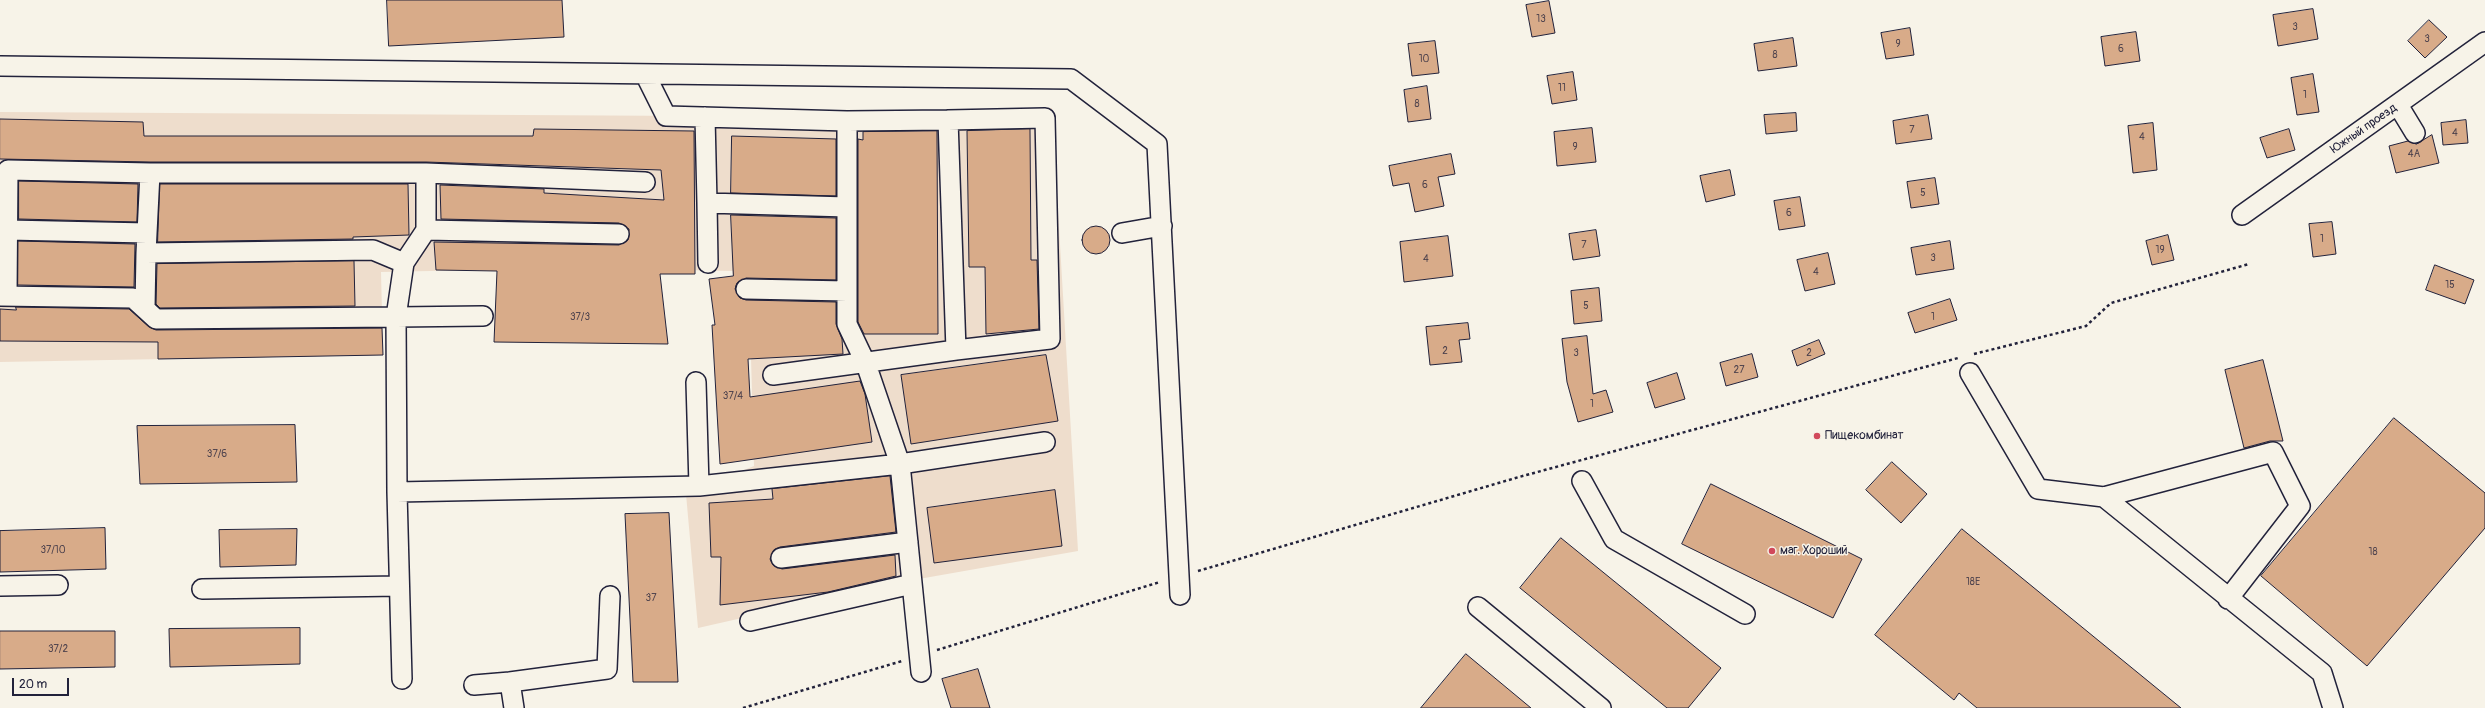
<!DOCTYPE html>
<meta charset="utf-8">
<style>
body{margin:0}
#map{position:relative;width:2485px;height:708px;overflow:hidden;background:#f7f3e8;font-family:Pangolin,sans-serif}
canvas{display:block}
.scale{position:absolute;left:12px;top:678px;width:57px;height:18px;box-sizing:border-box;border:2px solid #22223b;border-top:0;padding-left:5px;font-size:12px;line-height:14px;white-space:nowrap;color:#22223b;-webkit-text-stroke:3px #f7f3e8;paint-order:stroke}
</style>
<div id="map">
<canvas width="2485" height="708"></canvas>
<div class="scale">20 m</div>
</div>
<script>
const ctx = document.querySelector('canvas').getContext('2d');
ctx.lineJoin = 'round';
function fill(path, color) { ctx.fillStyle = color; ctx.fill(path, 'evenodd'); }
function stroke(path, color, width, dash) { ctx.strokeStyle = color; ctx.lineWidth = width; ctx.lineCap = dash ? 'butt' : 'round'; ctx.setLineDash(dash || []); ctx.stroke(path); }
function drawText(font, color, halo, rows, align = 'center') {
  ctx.font = font + ' Pangolin,sans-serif'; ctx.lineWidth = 3; ctx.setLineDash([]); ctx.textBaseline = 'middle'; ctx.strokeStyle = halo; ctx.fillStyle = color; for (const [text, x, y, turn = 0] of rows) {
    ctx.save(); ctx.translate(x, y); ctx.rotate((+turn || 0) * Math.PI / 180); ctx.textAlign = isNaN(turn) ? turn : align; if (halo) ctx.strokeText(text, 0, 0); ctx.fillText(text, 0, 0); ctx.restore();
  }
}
const built = new Path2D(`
 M 1052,108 L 1078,551 L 896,583 L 698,628 L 686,494 L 754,466 L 750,321 L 733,271 L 578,268 L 381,272 L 383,355 L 0,362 L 0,112 L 693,116 Z`);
const building = new Path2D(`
 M 387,0 L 562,0 L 564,37 L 389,46 Z
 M 1549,1 L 1555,33 L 1532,37 L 1526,5 Z
 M 2313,9 L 2318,39 L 2278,46 L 2273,15 Z
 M 2429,20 L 2447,37 L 2425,58 L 2408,41 Z
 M 1910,28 L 1914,55 L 1886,59 L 1881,33 Z
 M 2136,32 L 2140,61 L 2105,66 L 2101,37 Z
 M 1793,38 L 1797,66 L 1758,71 L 1754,44 Z
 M 1435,41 L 1439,73 L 1412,76 L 1408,44 Z
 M 1573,72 L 1577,100 L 1552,104 L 1547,76 Z
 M 2313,74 L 2319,112 L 2297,115 L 2291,78 Z
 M 1427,86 L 1431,119 L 1408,122 L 1404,90 Z
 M 1796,113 L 1797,131 L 1766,134 L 1764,115 Z
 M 1928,115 L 1932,139 L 1896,144 L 1893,121 Z
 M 0,119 L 143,122 L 144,136 L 533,136 L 534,129 L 694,131 L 695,274 L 660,274 L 668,344 L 494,342 L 497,271 L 436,270 L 434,242 L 619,245 L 628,240 L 629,229 L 619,223 L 441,219 L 440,185 L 544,189 L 544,193 L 664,200 L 661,170 L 426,162 L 150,162 L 0,159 Z
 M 2466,120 L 2468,143 L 2443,145 L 2441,123 Z
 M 2153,123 L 2157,170 L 2133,173 L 2128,126 Z
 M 1592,128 L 1596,162 L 1557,166 L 1554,132 Z
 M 1030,129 L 1031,260 L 1037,260 L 1039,329 L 986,334 L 985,267 L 969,267 L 967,131 Z
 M 2289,129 L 2295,150 L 2267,158 L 2260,138 Z
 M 937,131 L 938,334 L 864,334 L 858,322 L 858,139 L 863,140 L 863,132 Z
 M 2432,135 L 2439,163 L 2396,173 L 2389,146 L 2408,141 L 2416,144 Z
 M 732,136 L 836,139 L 836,196 L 731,193 Z
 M 1451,154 L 1455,174 L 1438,177 L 1444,206 L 1415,212 L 1409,183 L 1393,186 L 1389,166 Z
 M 1730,170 L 1735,195 L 1706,202 L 1700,176 Z
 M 1935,178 L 1939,204 L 1911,208 L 1907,182 Z
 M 19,181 L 138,184 L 137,222 L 19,219 Z
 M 160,184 L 408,184 L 409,235 L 353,237 L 353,239 L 158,242 Z
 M 1800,197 L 1805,226 L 1779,230 L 1774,201 Z
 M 731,215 L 836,218 L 836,280 L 746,278 L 737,283 L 735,289 L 740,298 L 746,300 L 836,302 L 836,324 L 842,339 L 843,354 L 748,359 L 750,397 L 860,381 L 865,394 L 872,442 L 720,464 L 712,325 L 715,325 L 709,279 L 733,276 Z
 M 2332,222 L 2336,254 L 2313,257 L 2309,224 Z
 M1082 240a14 14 0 1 1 28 0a14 14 0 1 1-28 0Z
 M 1596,230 L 1600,256 L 1573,260 L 1569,234 Z
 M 2168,235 L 2174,260 L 2152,265 L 2146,241 Z
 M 1448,236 L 1453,276 L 1404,282 L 1400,242 Z
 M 18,241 L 135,244 L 134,287 L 18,285 Z
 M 1950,241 L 1954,269 L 1916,275 L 1911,248 Z
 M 1828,253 L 1835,284 L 1805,291 L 1797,260 Z
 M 354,261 L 355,306 L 160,308 L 156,304 L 157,264 Z
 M 2435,265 L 2474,280 L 2465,304 L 2426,290 Z
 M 1599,288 L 1602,321 L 1574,324 L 1571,291 Z
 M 1950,299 L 1957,320 L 1915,333 L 1908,313 Z
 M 16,307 L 129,309 L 149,327 L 156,330 L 382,328 L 383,355 L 158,359 L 158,342 L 0,341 L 0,309 L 16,310 Z
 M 1468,323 L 1470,339 L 1459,340 L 1462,362 L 1430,365 L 1426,327 Z
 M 1587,336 L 1593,394 L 1606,390 L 1613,412 L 1578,422 L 1567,382 L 1562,339 Z
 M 1819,340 L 1825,354 L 1797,366 L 1792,351 Z
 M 1752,354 L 1758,377 L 1726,386 L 1720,363 Z
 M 1046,355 L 1058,421 L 911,444 L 901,375 Z
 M 2263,360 L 2283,441 L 2270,441 L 2244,448 L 2225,370 Z
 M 1677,373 L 1685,399 L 1655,408 L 1647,383 Z
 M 2394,418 L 2485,493 L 2485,528 L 2367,666 L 2261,576 Z
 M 295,425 L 297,482 L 140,484 L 137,426 Z
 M 1892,462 L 1927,494 L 1901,523 L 1866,490 Z
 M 890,476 L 896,532 L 780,547 L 774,550 L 770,559 L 773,565 L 782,569 L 895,555 L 896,576 L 828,592 L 720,605 L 721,557 L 711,557 L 709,503 L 773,499 L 772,489 Z
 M 1711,484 L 1862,559 L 1833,618 L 1682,544 Z
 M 1055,490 L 1062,546 L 934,563 L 927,508 Z
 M 669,513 L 678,682 L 633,682 L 625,514 Z
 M 105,528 L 106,569 L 0,572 L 0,531 Z
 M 297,529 L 296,565 L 220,567 L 219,530 Z
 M 1962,529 L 2181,708 L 1977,708 L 1959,693 L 1954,700 L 1875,635 Z
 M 1561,538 L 1721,668 L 1688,708 L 1667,708 L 1520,588 Z
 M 300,628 L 300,664 L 170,667 L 169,629 Z
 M 0,631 L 115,631 L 115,667 L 0,669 Z
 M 1466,654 L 1531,708 L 1421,708 Z
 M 978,669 L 990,708 L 951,708 L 942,679 Z`);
const path = new Path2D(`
 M 1974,354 L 2086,326 L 2111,303 L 2249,264
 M 1198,571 L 1519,477 L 1958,358
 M 937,650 L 1160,582
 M 743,708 L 902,661`);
const minor = new Path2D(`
 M 0,66 L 1071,79 L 1157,144 L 1180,595
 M 645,74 L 666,116 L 847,121 L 847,324 L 866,364 L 900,464 L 921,672
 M 2398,105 L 2415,133
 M 705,117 L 707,203 L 847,207
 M 948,120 L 1045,118 L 1050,339 L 956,350
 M 150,173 L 426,173
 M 707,203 L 708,263
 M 2242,215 L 2485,42
 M 8,230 L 147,233
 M 426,230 L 426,173 L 645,182
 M 1122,233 L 1162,226
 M 404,263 L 426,230 L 619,234
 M 746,289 L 847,291
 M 0,296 L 133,298 L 156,319 L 396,317 L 397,492 L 402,679
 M 7,296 L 8,170 L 150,173 L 146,253
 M 145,308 L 146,253 L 373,250 L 404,263 L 396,317 L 483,316
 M 1970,373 L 2038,489 L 2104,497 L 2322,673 L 2333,708
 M 773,375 L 956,350 L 948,120 L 847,121
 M 696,382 L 699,486
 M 1582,481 L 1614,539 L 1745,614
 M 397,492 L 699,486 L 900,464 L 1045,442
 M 2104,497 L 2273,452 L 2300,506 L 2228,599
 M 781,558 L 908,542
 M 0,586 L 58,585
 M 202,589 L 399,586
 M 1478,607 L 1601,708
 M 750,621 L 912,584
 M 474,685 L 510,682
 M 514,708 L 510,682 L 607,669 L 610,596`);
const markers = [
 [1817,436,4,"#d1495b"],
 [1772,551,4,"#d1495b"]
];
const numberNames = [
 ["13",1541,19],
 ["3",2295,27],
 ["3",2427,39],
 ["9",1898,44],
 ["6",2121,49],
 ["8",1775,55],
 ["10",1424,59],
 ["11",1562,88],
 ["1",2305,95],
 ["8",1417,104],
 ["7",1912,130],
 ["4",2455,133],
 ["4",2142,137],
 ["9",1575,147],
 ["4А",2414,154],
 ["6",1425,185],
 ["5",1923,193],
 ["6",1789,213],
 ["1",2322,239],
 ["7",1584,245],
 ["19",2160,250],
 ["3",1933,258],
 ["4",1426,259],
 ["4",1816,272],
 ["15",2450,285],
 ["5",1586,306],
 ["37/3",580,317],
 ["1",1933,317],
 ["2",1445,351],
 ["3",1576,353],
 ["2",1809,353],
 ["27",1739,370],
 ["37/4",733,396],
 ["1",1592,404],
 ["37/6",217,454],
 ["37/10",53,550],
 ["18",2373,552],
 ["18Е",1973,582],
 ["37",651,598],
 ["37/2",58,649]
];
const streetNames = [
 ["Южный проезд",2364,129,-35]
];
const poiNames = [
 ["Пищекомбинат",1825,436],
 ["маг. Хороший",1780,551]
];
fill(built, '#edc');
fill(building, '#d8ab89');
stroke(building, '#22223b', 1);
stroke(minor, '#22223b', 22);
stroke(path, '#22223b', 2.5, [3, 3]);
stroke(minor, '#f7f3e8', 19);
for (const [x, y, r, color] of markers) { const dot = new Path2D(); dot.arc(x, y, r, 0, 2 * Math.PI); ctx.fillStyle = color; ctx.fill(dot); stroke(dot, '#f7f3e8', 1.5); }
drawText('10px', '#50444e', null, numberNames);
drawText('12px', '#22223b', '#f7f3e8', streetNames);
drawText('12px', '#22223b', '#f7f3e8', poiNames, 'left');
</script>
